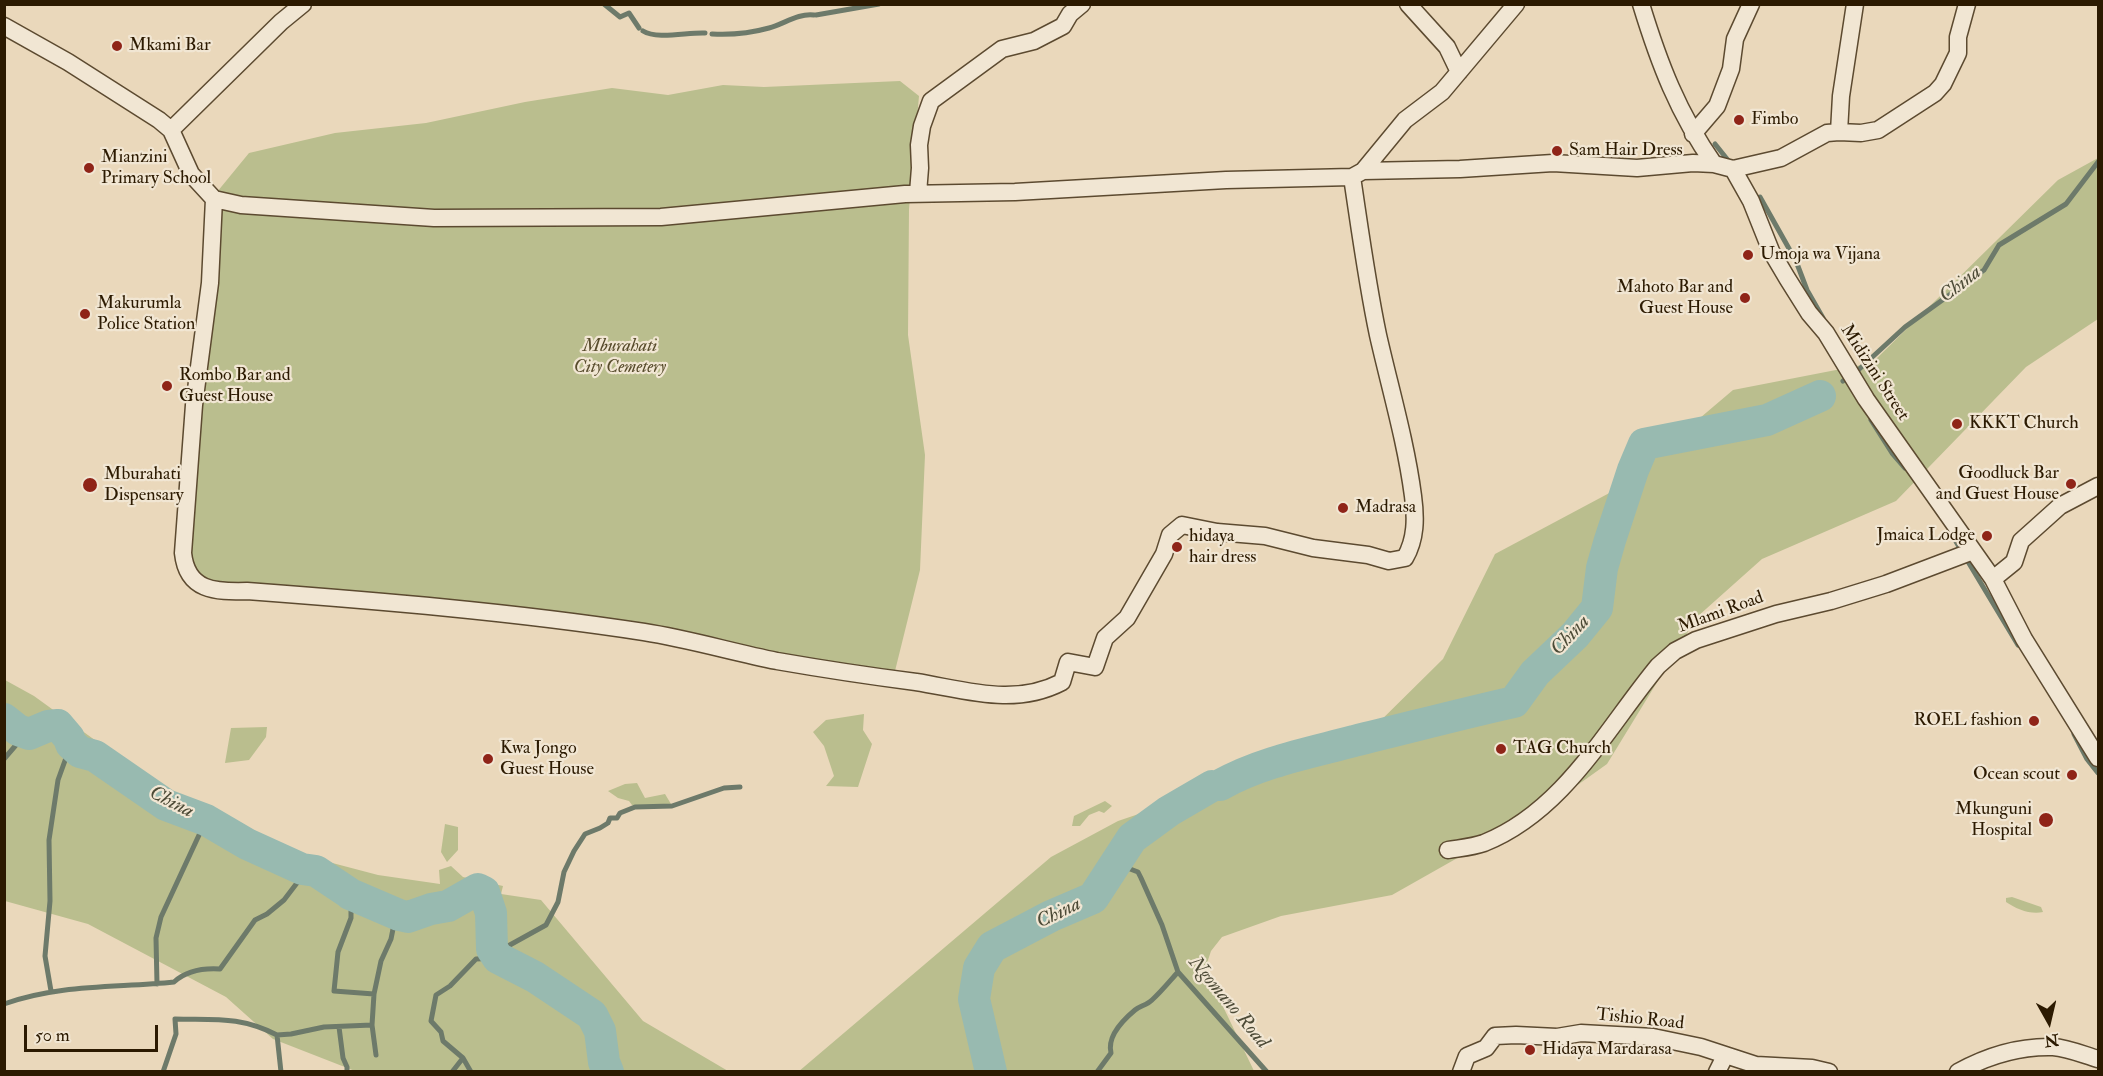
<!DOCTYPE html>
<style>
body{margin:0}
#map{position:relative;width:2103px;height:1076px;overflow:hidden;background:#ead8bb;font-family:"IM FELL Double Pica",serif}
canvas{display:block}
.frame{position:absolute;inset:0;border:6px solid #2c1a01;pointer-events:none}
.north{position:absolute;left:2019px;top:992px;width:60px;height:60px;-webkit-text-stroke:4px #f1e6d3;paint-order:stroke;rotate:172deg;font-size:16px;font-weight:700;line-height:24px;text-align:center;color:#2c1a01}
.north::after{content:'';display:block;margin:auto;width:21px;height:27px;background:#2c1a01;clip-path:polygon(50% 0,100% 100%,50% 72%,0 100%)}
.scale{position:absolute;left:24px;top:1025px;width:134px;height:27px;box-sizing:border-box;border:3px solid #2c1a01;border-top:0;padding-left:8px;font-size:18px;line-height:21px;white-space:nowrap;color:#2c1a01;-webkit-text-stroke:4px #f1e6d3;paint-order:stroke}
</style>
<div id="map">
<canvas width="2103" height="1076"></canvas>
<div class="frame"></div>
<div class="north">N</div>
<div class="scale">50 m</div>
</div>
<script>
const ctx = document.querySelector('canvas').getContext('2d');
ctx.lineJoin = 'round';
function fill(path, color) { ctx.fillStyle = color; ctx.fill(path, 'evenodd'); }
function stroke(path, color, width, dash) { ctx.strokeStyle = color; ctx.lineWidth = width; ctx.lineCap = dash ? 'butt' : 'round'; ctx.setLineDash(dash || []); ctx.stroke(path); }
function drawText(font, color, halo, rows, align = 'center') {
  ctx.font = font + ' "IM FELL Double Pica",serif'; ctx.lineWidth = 4.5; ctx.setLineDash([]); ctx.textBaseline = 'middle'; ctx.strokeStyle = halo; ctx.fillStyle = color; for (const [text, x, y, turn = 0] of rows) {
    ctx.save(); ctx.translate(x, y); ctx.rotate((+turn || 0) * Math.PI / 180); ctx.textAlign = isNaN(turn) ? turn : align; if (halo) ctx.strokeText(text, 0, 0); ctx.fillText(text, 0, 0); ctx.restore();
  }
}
const green = new Path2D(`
 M 900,81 L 919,96 L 909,209 L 908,335 L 925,455 L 920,570 L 893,679 L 683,640 L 214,591 L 187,565 L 208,203 L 249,153 L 335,133 L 426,123 L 525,102 L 612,88 L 668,95 L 723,85 L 764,87 Z
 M 2098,158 L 2098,319 L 2026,367 L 1896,501 L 1762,559 L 1697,617 L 1607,764 L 1544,809 L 1392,895 L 1281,916 L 1222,937 L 1211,951 L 1205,969 L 1254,1071 L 798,1072 L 1051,857 L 1118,821 L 1363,738 L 1443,659 L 1495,554 L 1615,490 L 1733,390 L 1872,363 L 2058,180 Z
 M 5,680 L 34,696 L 226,835 L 378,875 L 440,884 L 439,870 L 451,866 L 463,877 L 503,886 L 501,894 L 541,900 L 643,1021 L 728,1071 L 355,1071 L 273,1039 L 226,997 L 88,924 L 5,901 Z
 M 864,714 L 863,730 L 872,744 L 858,787 L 826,786 L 834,776 L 824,746 L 813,732 L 826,720 Z
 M 267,727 L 266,737 L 249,760 L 225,763 L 231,728 Z
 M 637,783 L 645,798 L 665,794 L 671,804 L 651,808 L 632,805 L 629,801 L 618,798 L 608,791 L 625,784 Z
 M 1105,801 L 1112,806 L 1104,813 L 1099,811 L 1089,815 L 1080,826 L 1072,826 L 1074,816 Z
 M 445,824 L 458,827 L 458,850 L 447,862 L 441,852 Z
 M 2012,897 L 2041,907 L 2043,912 C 2031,915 2016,909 2006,902 L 2006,898 Z`);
const stream = new Path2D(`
 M 604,4 L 620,17 L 629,13 L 639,28
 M 816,15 L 879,4
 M 643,31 C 657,40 688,32 705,33
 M 712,34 C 730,35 751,33 769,28 C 784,24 798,13 814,15
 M 1715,144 L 1731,164
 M 1760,197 L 1796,261 L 1807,290 L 1823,318
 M 1843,381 L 1855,373 L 1905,327 L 1984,270 L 1999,245 L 2066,204 L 2098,162
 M 1871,420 L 1892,453 L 1905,468
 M 1952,535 L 2018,645
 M 2074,734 L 2087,759 L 2098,773
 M 4,759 L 16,745 L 18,730
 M 1117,864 L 1138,872 L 1141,878 L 1162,925 L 1178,972 L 1267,1072
 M 351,894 L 351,918 L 338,952 L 334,991 L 374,994
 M 492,949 L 508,946 L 546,925 L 558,902 L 564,872 L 574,851 L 585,834 L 600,828 L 608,823 L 610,818 L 617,818 L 620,813 L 635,807 L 672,806 L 724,788 L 740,787
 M 157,984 L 156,938 L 161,917 L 206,820
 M 51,991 L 45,956 L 50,901 L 49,840 L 58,780 L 71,744
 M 4,1004 C 60,984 116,988 174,982 C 186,971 204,968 220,969 L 255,920 L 267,914 L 284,900 L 300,879 L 302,869
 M 372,1025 L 376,1055
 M 339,1027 L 343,1058 L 347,1067 L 347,1072
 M 463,1058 L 471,1072
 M 163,1072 L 176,1034 L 175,1019 C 215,1020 240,1016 277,1035
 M 281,1072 L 277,1035 L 291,1034 L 324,1027 L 372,1025 L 374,994 L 381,961 L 391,939 L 396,914
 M 452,1072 L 463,1058 L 443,1041 L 441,1032 L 431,1021 L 436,995 L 450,986 L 476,959 L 498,958
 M 1097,1072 L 1111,1053 C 1107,1037 1123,1020 1135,1010 C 1140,1006 1147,1005 1152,1000 C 1161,992 1169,982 1178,972`);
const river = new Path2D(`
 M 4,719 L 18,730 L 29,734 L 48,726 L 58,725 L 69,738 L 71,744 L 80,752 L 95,756 L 166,805 L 206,820 L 247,844 L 302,869 L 316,871 L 349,893
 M 1220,785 C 1261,762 1309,753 1354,741 C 1408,728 1460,714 1514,702 L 1535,673 L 1575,635 L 1597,608 L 1602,568 L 1610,540 L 1633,470 L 1644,444 L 1767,420 L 1820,396
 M 350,894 L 399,915 L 408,917 L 431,909 L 448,906 L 478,889 L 484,892 L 491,913 L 492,949 L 498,958 L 535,977 L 592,1015 L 600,1031 L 604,1062 L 608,1072
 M 991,1072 L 974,999 L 979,968 L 992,947 L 1051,916 L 1093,898 L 1132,838 L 1169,811 L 1212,786`);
const street = new Path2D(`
 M 1408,4 L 1447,47 L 1459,72
 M 1641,4 C 1659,63 1678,113 1714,164 L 1733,169 L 1751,201 L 1771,251 L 1787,278 L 1809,313 L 1826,333 L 1866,399 L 1993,579 L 2024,639 L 2098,758
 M 4,26 L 68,62 L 159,120 L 171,130 L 191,174 L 214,199 L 241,205 L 434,218 L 661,217 L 905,194 L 1015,192 L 1226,180 L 1352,177 L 1363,171 L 1460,169 L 1553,163 L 1637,168 L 1693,163 L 1714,164
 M 171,130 L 281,22 L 303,4
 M 1839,132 L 1861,133 L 1878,130 L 1935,93 L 1943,84 L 1958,53 L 1958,37 L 1967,4
 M 1693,134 L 1717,106 L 1731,69 L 1735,39 L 1751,4
 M 1733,169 L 1781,158 L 1827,133 L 1839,132 L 1841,96 L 1855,4
 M 1363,171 L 1405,120 L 1442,92 L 1516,4
 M 918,193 L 920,168 L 919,145 L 922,126 L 931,101 L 1002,49 L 1034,41 L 1063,26 L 1070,14 L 1082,4
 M 214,199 L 210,283 L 194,405 L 183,553 C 187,591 215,592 247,591 C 380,601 513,612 644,632 C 689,639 732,652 777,661 C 823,669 869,676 916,682 C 966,690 1014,707 1062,682 L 1068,662 L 1095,667 L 1105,638 L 1127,618 L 1164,554 L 1170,535 L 1182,525 L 1217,532 L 1265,536 L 1313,548 L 1368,555 L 1389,561 L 1405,558 C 1416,539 1416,518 1413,496 C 1406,442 1390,388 1378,335 C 1367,283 1360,230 1352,177
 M 1993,579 L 2014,562 L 2021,541 L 2060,506 L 2098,486
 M 1448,850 C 1460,848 1473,847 1484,843 C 1564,811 1606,729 1658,666 L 1675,651 L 1696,640 L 1776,614 L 1831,601 L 1886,584 L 1973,551
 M 1461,1072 L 1467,1056 L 1486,1048 L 1495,1036 L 1516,1035 L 1557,1037 L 1581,1033 L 1653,1037 L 1701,1047 L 1756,1065 L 1812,1068 L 1829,1072
 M 1717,1072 L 1725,1056
 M 1958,1072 C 1987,1056 2019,1046 2053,1047 C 2068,1048 2084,1055 2098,1059`);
const markers = [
 [117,46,6,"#8f2418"],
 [1739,120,6,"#8f2418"],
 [1557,151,6,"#8f2418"],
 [89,168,6,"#8f2418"],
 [1748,255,6,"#8f2418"],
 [1745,298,6,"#8f2418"],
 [85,314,6,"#8f2418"],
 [167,386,6,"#8f2418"],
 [1957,424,6,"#8f2418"],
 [2071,484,6,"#8f2418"],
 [90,485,8,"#8f2418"],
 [1343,508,6,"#8f2418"],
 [1987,536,6,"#8f2418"],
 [1177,547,6,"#8f2418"],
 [2034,721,6,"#8f2418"],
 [1501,749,6,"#8f2418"],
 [488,759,6,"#8f2418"],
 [2072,775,6,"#8f2418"],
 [2046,820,8,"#8f2418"],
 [1530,1050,6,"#8f2418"]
];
const poiNames = [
 ["Mkami Bar",129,46],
 ["Fimbo",1751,120],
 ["Sam Hair Dress",1569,151],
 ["Mianzini",101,158],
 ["Primary School",101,179],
 ["Umoja wa Vijana",1760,255],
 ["Mahoto Bar and",1733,288,"right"],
 ["Guest House",1733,309,"right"],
 ["Makurumla",97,304],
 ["Police Station",97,325],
 ["Rombo Bar and",179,376],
 ["Guest House",179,397],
 ["KKKT Church",1969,424],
 ["Goodluck Bar",2059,474,"right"],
 ["and Guest House",2059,495,"right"],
 ["Mburahati",104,475],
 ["Dispensary",104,496],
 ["Madrasa",1355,508],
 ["Jmaica Lodge",1975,536,"right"],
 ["hidaya",1189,537],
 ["hair dress",1189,558],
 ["ROEL fashion",2022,721,"right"],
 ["Kwa Jongo",500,749],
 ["Guest House",500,770],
 ["TAG Church",1513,749],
 ["Ocean scout",2060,775,"right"],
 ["Mkunguni",2032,810,"right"],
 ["Hospital",2032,831,"right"],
 ["Hidaya Mardarasa",1542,1050]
];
const parkNames = [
 ["Mburahati",620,347],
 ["City Cemetery",620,368]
];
const streetNames = [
 ["Midizini Street",1874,373,57],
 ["Mlami Road",1721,613,-20],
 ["Tishio Road",1640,1020,6]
];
const waterNames = [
 ["China",1961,285,-38],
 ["China",1571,636,-47],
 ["China",171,803,27],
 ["China",1059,914,-26],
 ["Ngomano Road",1228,1003,50]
];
fill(green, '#babe8e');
stroke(stream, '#6d7a6a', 5);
stroke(river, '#98bab0', 32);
stroke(street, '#5c4a30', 19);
stroke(street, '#f1e6d3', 16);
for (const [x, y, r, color] of markers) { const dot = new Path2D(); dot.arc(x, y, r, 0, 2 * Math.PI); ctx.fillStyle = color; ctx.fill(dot); stroke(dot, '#f1e6d3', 2); }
drawText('18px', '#2c1a01', '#f1e6d3', poiNames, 'left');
drawText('italic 18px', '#574b2b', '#f1e6d3', parkNames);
drawText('18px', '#2c1a01', '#f1e6d3', streetNames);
drawText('italic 20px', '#4c4a36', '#f1e6d3', waterNames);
</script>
